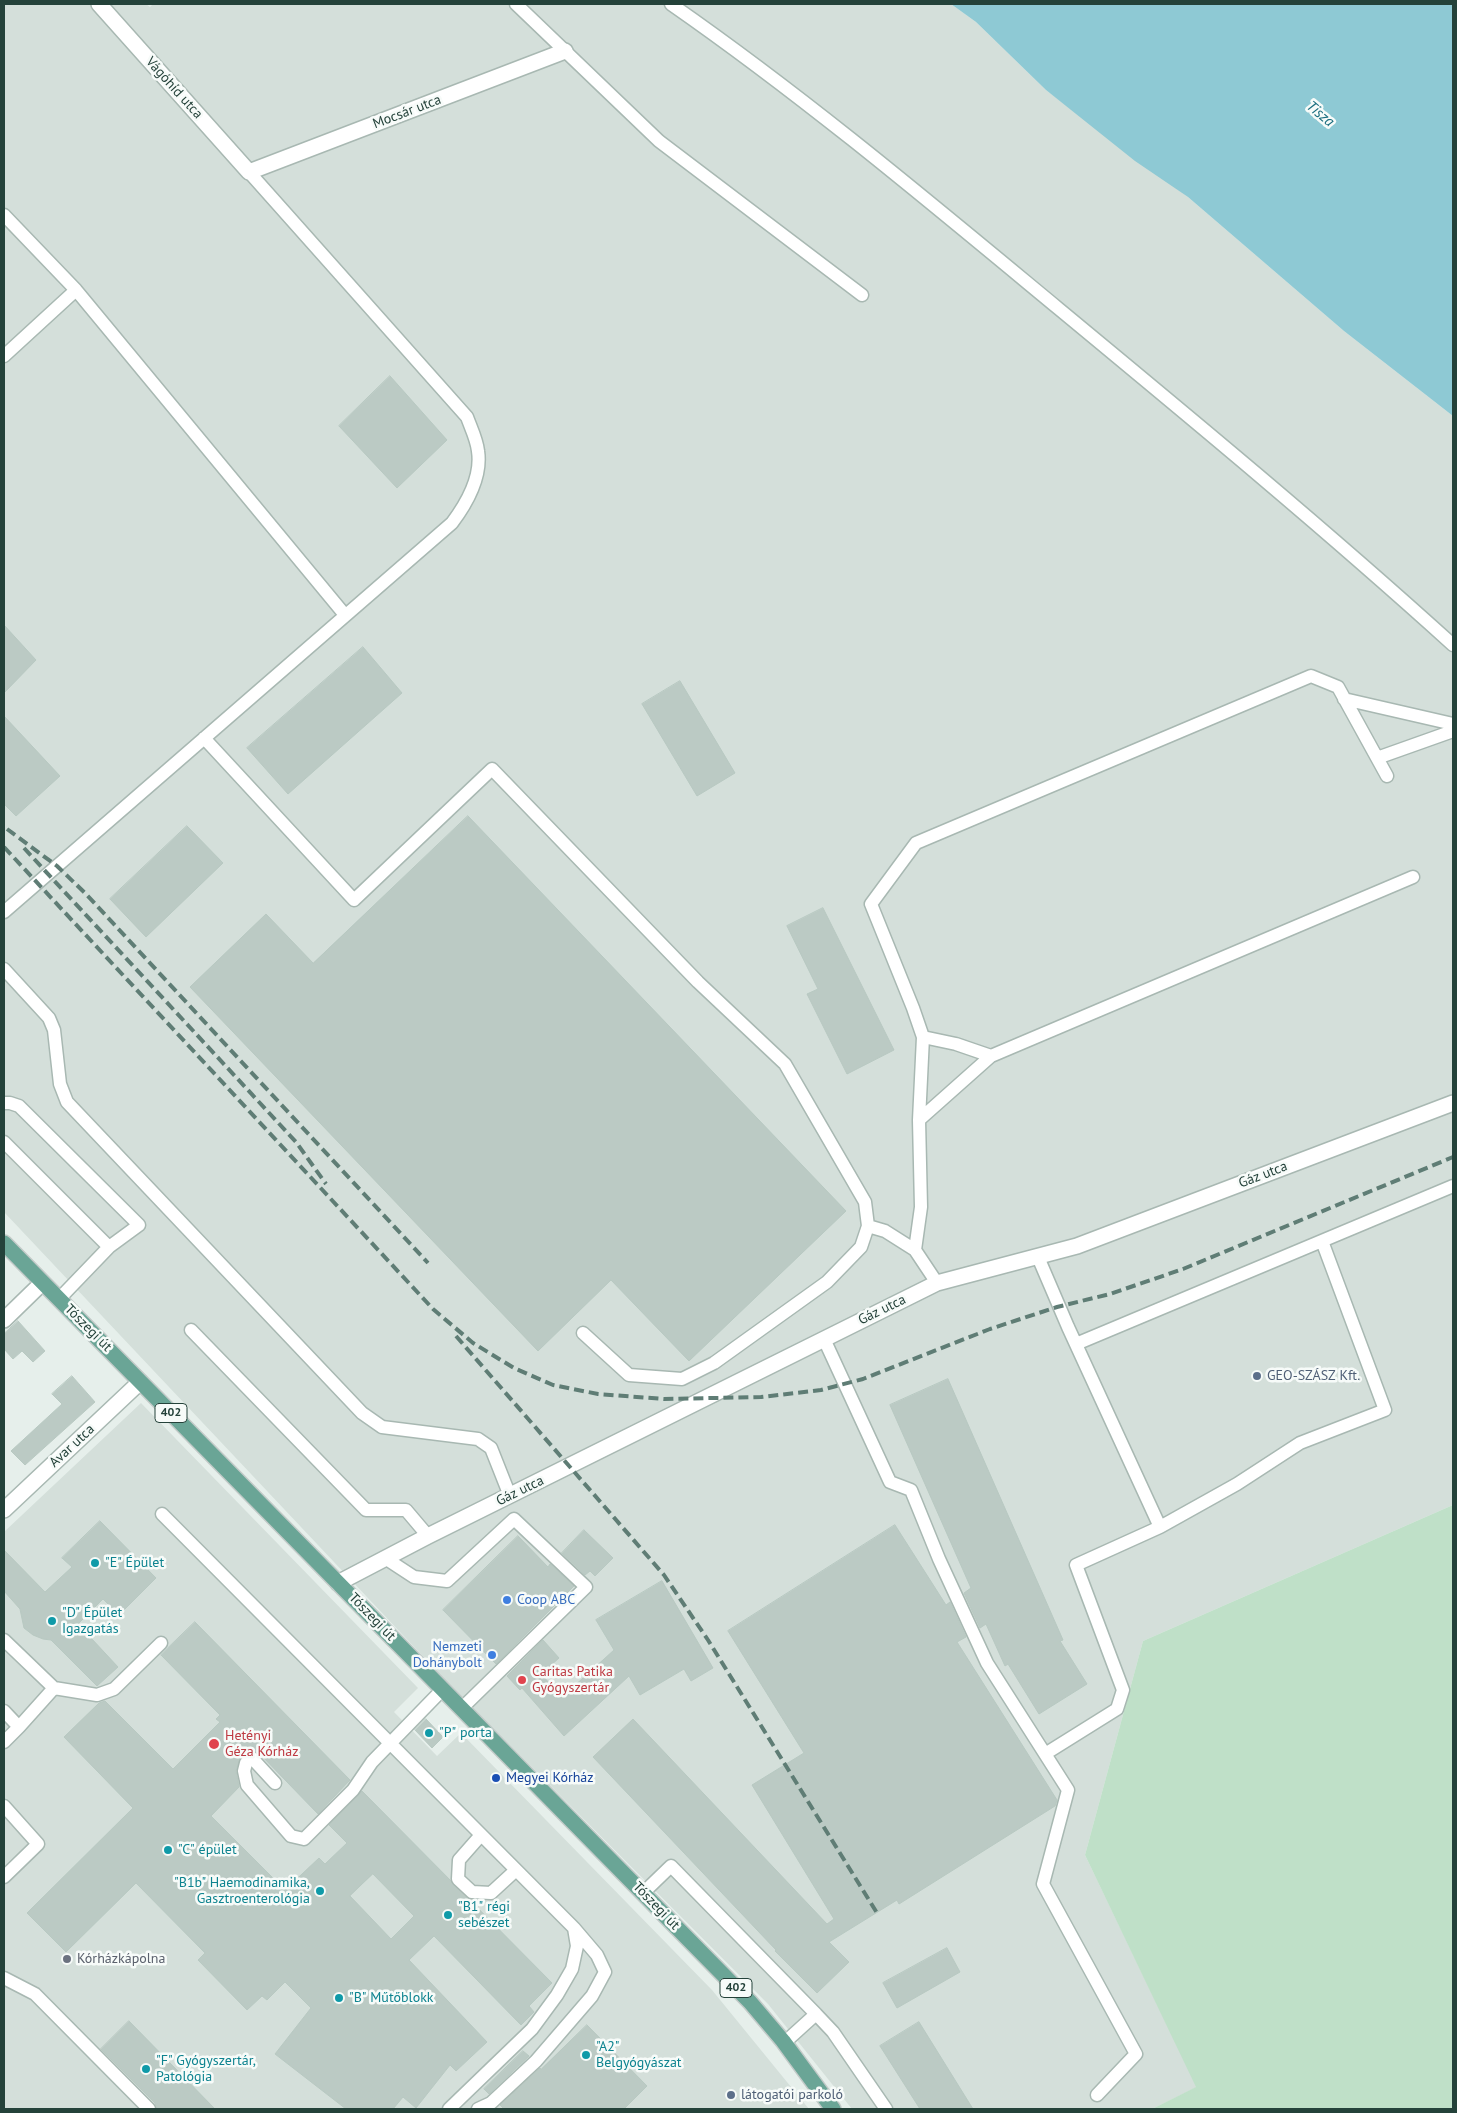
<!DOCTYPE html>
<meta charset="utf-8">
<style>
body{margin:0}
#map{position:relative;width:1457px;height:2113px;overflow:hidden;background:#e6efeb;font-family:"PT Sans",sans-serif}
canvas{display:block}
.frame{position:absolute;inset:0;border:5px solid #24423a;pointer-events:none}
</style>
<div id="map">
<canvas width="1457" height="2113"></canvas>
<div class="frame"></div>
</div>
<script>
const ctx = document.querySelector('canvas').getContext('2d');
ctx.lineJoin = 'round';
function fill(path, color) { ctx.fillStyle = color; ctx.fill(path, 'evenodd'); }
function stroke(path, color, width, dash) { ctx.strokeStyle = color; ctx.lineWidth = width; ctx.lineCap = dash ? 'butt' : 'round'; ctx.setLineDash(dash || []); ctx.stroke(path); }
function drawText(font, color, halo, rows, align = 'center') {
  ctx.font = font + ' "PT Sans",sans-serif'; ctx.lineWidth = 5; ctx.setLineDash([]); ctx.textBaseline = 'middle'; ctx.strokeStyle = halo; ctx.fillStyle = color; for (const [text, x, y, turn = 0] of rows) {
    ctx.save(); ctx.translate(x, y); ctx.rotate((+turn || 0) * Math.PI / 180); ctx.textAlign = isNaN(turn) ? turn : align; if (halo) ctx.strokeText(text, 0, 0); ctx.fillText(text, 0, 0); ctx.restore();
  }
}
const built = new Path2D(`
 M 4,4 L 146,4 L 150,7 L 153,4 L 951,4 L 976,22 L 1046,90 L 1188,197 L 1344,331 L 1453,416 L 1453,1505 L 1143,1641 L 1085,1855 L 1197,2087 L 1152,2109 L 852,2109 L 768,2004 L 449,1684 L 4,1212 Z
 M 141,1403 L 418,1688 L 394,1712 L 437,1756 L 461,1733 L 712,1990 L 809,2109 L 4,2109 L 4,1532 Z`);
const green = new Path2D(`
 M 1453,1505 L 1453,2109 L 1152,2109 L 1196,2087 L 1085,1855 L 1143,1641 Z`);
const water = new Path2D(`
 M 951,4 L 1453,4 L 1453,416 L 1344,331 L 1188,197 L 1135,161 L 1046,90 L 976,22 Z`);
const building = new Path2D(`
 M 390,376 L 447,440 L 397,488 L 339,426 Z
 M 4,625 L 36,660 L 4,693 Z
 M 363,647 L 402,693 L 288,794 L 247,748 Z
 M 680,681 L 735,773 L 697,796 L 642,704 Z
 M 4,716 L 60,776 L 16,816 L 4,804 Z
 M 468,816 L 846,1211 L 689,1361 L 611,1280 L 538,1351 L 190,987 L 266,914 L 313,963 Z
 M 187,826 L 223,863 L 146,937 L 110,899 Z
 M 823,908 L 894,1050 L 847,1074 L 807,994 L 818,989 L 787,926 Z
 M 18,1321 L 45,1351 L 33,1362 L 22,1351 L 13,1359 L 4,1349 L 4,1334 Z
 M 72,1376 L 95,1402 L 25,1465 L 11,1451 L 62,1404 L 52,1394 Z
 M 948,1379 L 1063,1640 L 1060,1641 L 1087,1684 L 1039,1714 L 1008,1664 L 1005,1666 L 986,1624 L 980,1628 L 964,1593 L 971,1588 L 890,1405 Z
 M 100,1521 L 156,1578 L 119,1615 L 103,1599 L 78,1624 L 118,1667 L 97,1686 L 51,1640 L 43,1639 L 33,1635 L 24,1628 L 20,1609 L 4,1591 L 4,1550 L 45,1592 L 72,1567 L 62,1558 Z
 M 895,1525 L 946,1605 L 950,1602 L 966,1637 L 957,1642 L 1057,1800 L 1055,1806 L 899,1904 L 897,1900 L 829,1942 L 849,1962 L 817,1993 L 775,1951 L 776,1950 L 593,1757 L 633,1719 L 827,1924 L 834,1919 L 752,1785 L 804,1753 L 728,1631 Z
 M 584,1530 L 613,1558 L 595,1576 L 590,1571 L 585,1575 L 562,1553 Z
 M 518,1536 L 548,1567 L 550,1564 L 574,1586 L 496,1664 L 443,1610 Z
 M 662,1581 L 713,1668 L 691,1681 L 684,1669 L 640,1695 L 629,1676 L 564,1736 L 522,1688 L 520,1690 L 507,1676 L 543,1640 L 559,1658 L 541,1674 L 562,1697 L 614,1650 L 596,1620 Z
 M 195,1622 L 350,1780 L 318,1814 L 257,1751 L 248,1749 L 240,1758 L 236,1771 L 239,1787 L 211,1816 L 285,1890 L 319,1858 L 325,1864 L 347,1843 L 329,1825 L 362,1791 L 552,1983 L 529,2006 L 534,2012 L 521,2025 L 434,1936 L 409,1960 L 487,2042 L 456,2071 L 450,2065 L 416,2108 L 403,2097 L 393,2109 L 346,2109 L 275,2054 L 311,2008 L 285,1982 L 267,2000 L 262,1996 L 247,2010 L 198,1960 L 205,1953 L 136,1883 L 66,1952 L 27,1913 L 133,1808 L 64,1737 L 99,1703 L 105,1701 L 173,1769 L 220,1722 L 216,1719 L 220,1715 L 161,1655 ZM 373,1874 L 414,1916 L 391,1939 L 350,1896 Z
 M 426,1719 L 443,1737 L 432,1748 L 415,1730 Z
 M 947,1948 L 960,1972 L 897,2008 L 883,1983 Z
 M 129,2021 L 215,2109 L 157,2109 L 155,2103 L 101,2049 Z
 M 919,2022 L 973,2109 L 920,2109 L 880,2046 Z
 M 587,2025 L 647,2086 L 624,2109 L 504,2109 L 500,2105 L 540,2068 L 541,2069 Z
 M 523,2051 L 529,2056 L 489,2094 L 484,2089 Z`);
const lane = new Path2D(`
 M 516,4 L 659,141 L 862,295
 M 671,4 C 806,98 932,204 1059,309 C 1192,419 1325,529 1453,645
 M 4,215 L 76,290
 M 4,356 L 76,290 L 345,615
 M 1344,699 L 1453,724
 M 204,738 L 354,900 L 492,769 L 698,982 L 785,1064 L 865,1202 L 868,1226 L 885,1231 L 915,1250
 M 1377,758 L 1453,731
 M 4,912 L 452,523 C 467,503 482,477 478,451 C 477,440 471,428 467,417 L 249,172
 M 4,969 L 49,1018 L 54,1030 L 60,1084 L 67,1102 L 362,1413 L 382,1427 L 478,1439 L 491,1448 L 510,1496
 M 991,1056 L 1413,877
 M 4,1103 L 10,1103 L 19,1106 L 139,1225 L 109,1247 L 59,1299
 M 919,1120 L 991,1056 L 956,1044 L 923,1037
 M 4,1142 L 109,1247
 M 1038,1257 L 1068,1327 L 1160,1527 L 1076,1565 L 1123,1690 L 1117,1709 L 1045,1754
 M 937,1283 L 915,1250 L 921,1207 L 919,1120 L 923,1037 L 913,1008 L 871,904 L 916,843 L 1311,676 L 1338,687 L 1387,776
 M 191,1330 L 366,1510 L 406,1510 L 428,1536
 M 583,1333 L 629,1375 L 682,1379 L 714,1363 L 827,1282 L 861,1247 L 868,1226
 M 824,1339 L 890,1482 L 911,1490 L 939,1559 L 987,1663 L 1068,1790 L 1043,1884 L 1136,2054 L 1097,2095
 M 1076,1344 L 1453,1186
 M 162,1514 L 574,1928 L 597,1955 L 605,1972 L 592,1996 L 536,2061 L 491,2103 L 478,2109
 M 1160,1527 L 1237,1484 L 1300,1443 L 1385,1410 L 1322,1241
 M 385,1558 L 414,1577 L 447,1581 L 514,1519 L 586,1587 L 461,1709
 M 4,1640 L 54,1688 L 97,1695 L 114,1689 L 161,1643
 M 4,1711 L 19,1727 L 4,1742
 M 19,1727 L 54,1688
 M 275,1783 L 251,1757 L 246,1763 L 244,1771 L 247,1785 L 291,1836 L 304,1839 L 353,1790 L 372,1762 L 442,1690
 M 4,1806 L 38,1844 L 4,1877
 M 481,1835 L 459,1860 L 458,1879 L 472,1892 L 491,1893 L 516,1870
 M 643,1893 L 671,1866 L 816,2014 L 784,2043
 M 4,1978 L 35,1994 L 149,2109
 M 816,2014 L 833,2032 L 886,2109
 M 449,2109 L 532,2029 L 557,1995 L 572,1969 L 577,1946 L 574,1928`);
const street = new Path2D(`
 M 99,4 L 249,172 L 565,51
 M 4,1320 L 42,1283
 M 4,1510 L 140,1382
 M 338,1583 L 428,1536 L 937,1283 L 1077,1246 L 1453,1103`);
const primary = new Path2D(`
 M 4,1243 L 750,2002 L 783,2041 L 833,2109`);
const rail = new Path2D(`
 M 7,829 L 57,866 L 86,894 L 428,1263
 M 4,847 L 433,1309 L 473,1343 L 514,1368 L 553,1385 L 598,1394 L 664,1399 L 761,1397 L 821,1390 L 863,1379 L 990,1329 L 1057,1307 L 1110,1294 L 1183,1269 L 1453,1157
 M 24,848 L 296,1142 L 326,1184
 M 456,1336 L 664,1575 L 708,1640 L 877,1913`);
const markers = [
 [1257,1376,5,"#5c6f8a"],
 [95,1563,5,"#0f9aa8"],
 [507,1600,5,"#3f7fe0"],
 [52,1621,5,"#0f9aa8"],
 [492,1655,5,"#3f7fe0"],
 [522,1680,5,"#e0444e"],
 [429,1733,5,"#0f9aa8"],
 [214,1744,6,"#e0444e"],
 [496,1778,5,"#1a4fb4"],
 [168,1850,5,"#0f9aa8"],
 [320,1891,5,"#0f9aa8"],
 [448,1915,5,"#0f9aa8"],
 [67,1959,5,"#6b7280"],
 [339,1998,5,"#0f9aa8"],
 [586,2055,5,"#0f9aa8"],
 [146,2069,5,"#0f9aa8"],
 [731,2095,5,"#5c6f8a"]
];
const shields = [
 [171,1413,32],
 [736,1988,32]
];
const shieldNames = [
 ["402",171,1413],
 ["402",736,1988]
];
const streetNames = [
 ["Vágóhíd utca",174,88,48],
 ["Mocsár utca",407,112,-21],
 ["Gáz utca",1263,1175,-21],
 ["Gáz utca",882,1310,-26],
 ["Tószegi út",88,1328,45],
 ["Avar utca",72,1446,-43],
 ["Gáz utca",520,1491,-26],
 ["Tószegi út",372,1617,46],
 ["Tószegi út",656,1906,46]
];
const serviceNames = [
 ["GEO-SZÁSZ Kft.",1267,1376],
 ["látogatói parkoló",741,2095]
];
const cultureNames = [
 ["\"E\" Épület",105,1563],
 ["\"D\" Épület",62,1613],
 ["Igazgatás",62,1629],
 ["\"P\" porta",439,1733],
 ["\"C\" épület",178,1850],
 ["\"B1b\" Haemodinamika,",310,1883,"right"],
 ["Gasztroenterológia",310,1899,"right"],
 ["\"B1\" régi",458,1907],
 ["sebészet",458,1923],
 ["\"B\" Műtőblokk",349,1998],
 ["\"A2\"",596,2047],
 ["Belgyógyászat",596,2063],
 ["\"F\" Gyógyszertár,",156,2061],
 ["Patológia",156,2077]
];
const shopNames = [
 ["Coop ABC",517,1600],
 ["Nemzeti",482,1647,"right"],
 ["Dohánybolt",482,1663,"right"]
];
const healthNames = [
 ["Caritas Patika",532,1672],
 ["Gyógyszertár",532,1688],
 ["Hetényi",225,1736],
 ["Géza Kórház",225,1752]
];
const transitNames = [
 ["Megyei Kórház",506,1778]
];
const worshipNames = [
 ["Kórházkápolna",77,1959]
];
const waterNames = [
 ["Tisza",1320,114,40]
];
fill(built, '#d4dfda');
fill(green, '#bfe0c8');
fill(water, '#8ec9d4');
fill(building, '#bbcac4');
stroke(building, '#b8c9c2', 1);
stroke(lane, '#a8b8b2', 15);
stroke(street, '#a8b8b2', 18);
stroke(primary, '#c2cac8', 18);
stroke(lane, '#fff', 12);
stroke(street, '#fff', 15);
stroke(primary, '#6aa596', 15);
stroke(rail, '#5f7d75', 4, [10, 5]);
for (const [x, y, r, color] of markers) { const dot = new Path2D(); dot.arc(x, y, r, 0, 2 * Math.PI); ctx.fillStyle = color; ctx.fill(dot); stroke(dot, '#f7fbf9', 2); }
for (const [x, y, w] of shields) { const box = new Path2D(); box.roundRect(x - w / 2, y - 9.5, w, 19, 4); ctx.fillStyle = '#f7fbf9'; ctx.fill(box); stroke(box, '#24423a', 1); }
drawText('bold 12px', '#24423a', null, shieldNames);
drawText('14px', '#24423a', '#f7fbf9', streetNames);
drawText('14px', '#4e5e75', '#f7fbf9', serviceNames, 'left');
drawText('14px', '#0d838f', '#f7fbf9', cultureNames, 'left');
drawText('14px', '#366cbe', '#f7fbf9', shopNames, 'left');
drawText('14px', '#be3a42', '#f7fbf9', healthNames, 'left');
drawText('14px', '#164399', '#f7fbf9', transitNames, 'left');
drawText('14px', '#5b616d', '#f7fbf9', worshipNames, 'left');
drawText('italic 15px', '#1c6f80', '#f7fbf9', waterNames);
</script>
